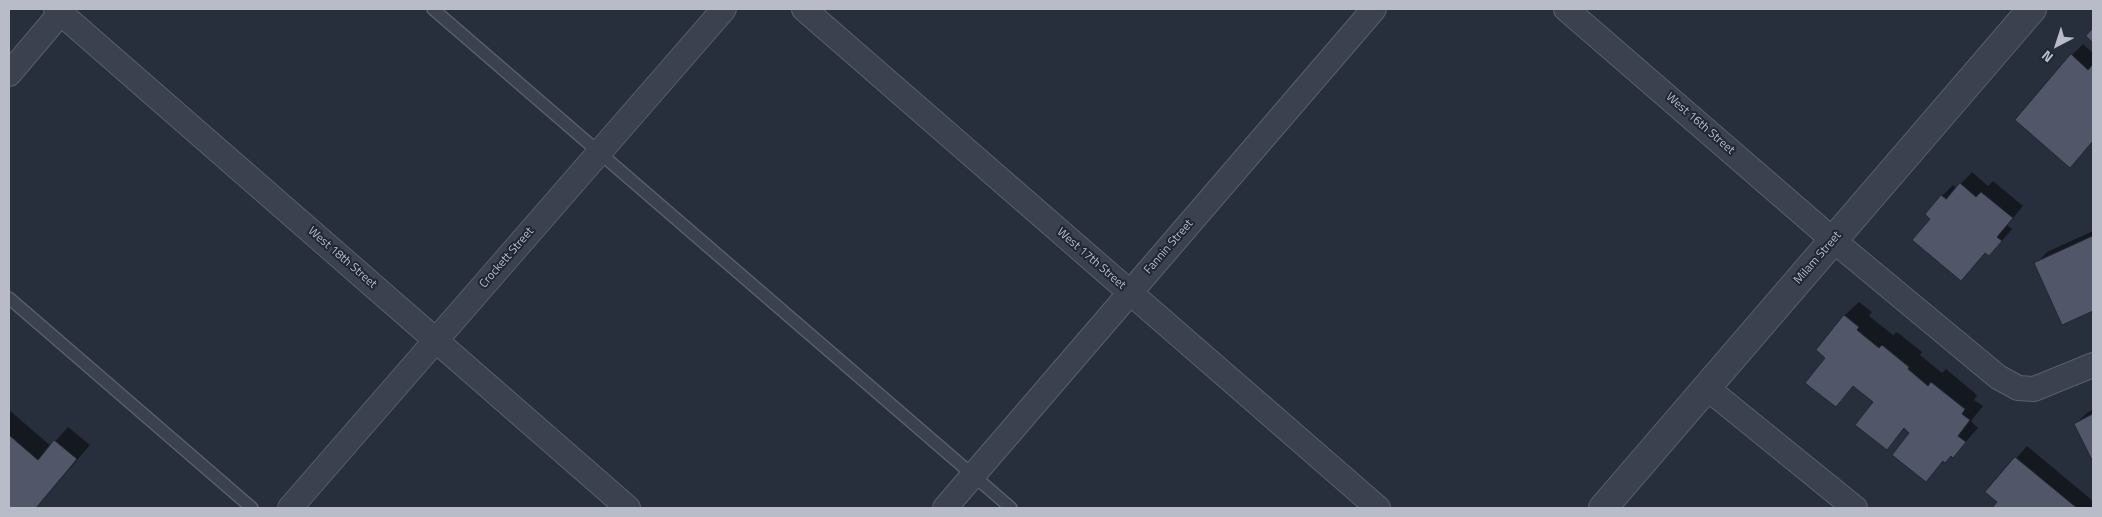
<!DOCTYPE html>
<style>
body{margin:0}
#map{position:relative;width:2102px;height:517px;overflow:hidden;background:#272f3d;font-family:"Titillium Web",sans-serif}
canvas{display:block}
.frame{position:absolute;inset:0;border:10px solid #b7bcc8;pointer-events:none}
.north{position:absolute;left:2032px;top:20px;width:50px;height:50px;-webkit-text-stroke:4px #202633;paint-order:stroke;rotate:220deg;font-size:14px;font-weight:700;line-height:20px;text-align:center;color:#b7bcc8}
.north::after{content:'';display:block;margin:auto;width:18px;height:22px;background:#b7bcc8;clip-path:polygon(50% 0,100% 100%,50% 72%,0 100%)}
</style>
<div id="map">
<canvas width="2102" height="517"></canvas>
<div class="frame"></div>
<div class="north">N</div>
</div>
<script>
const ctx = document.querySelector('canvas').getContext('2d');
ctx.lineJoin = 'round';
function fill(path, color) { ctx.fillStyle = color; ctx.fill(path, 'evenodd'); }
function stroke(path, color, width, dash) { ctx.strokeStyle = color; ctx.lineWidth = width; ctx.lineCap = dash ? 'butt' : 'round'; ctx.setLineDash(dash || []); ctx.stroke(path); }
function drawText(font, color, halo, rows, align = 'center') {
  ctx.font = font + ' "Titillium Web",sans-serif'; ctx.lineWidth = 4; ctx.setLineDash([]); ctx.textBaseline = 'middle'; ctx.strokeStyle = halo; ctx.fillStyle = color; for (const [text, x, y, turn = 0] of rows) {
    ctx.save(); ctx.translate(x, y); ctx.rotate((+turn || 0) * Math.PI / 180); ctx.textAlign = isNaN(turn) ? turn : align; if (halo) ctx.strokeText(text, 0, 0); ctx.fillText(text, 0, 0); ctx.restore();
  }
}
const shadow = new Path2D(`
 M 2083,44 L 2093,53 L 2093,141 L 2070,166 L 2072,55 Z
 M 1972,172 L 1988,186 L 1993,181 L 2023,206 L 2007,225 L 2012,229 L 2000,243 L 1989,255 L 1986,252 L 1961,279 L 1931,218 L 1942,196 L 1953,185 L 1957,188 Z
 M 2093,231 L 2093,309 L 2063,323 L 2036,264 L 2047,252 Z
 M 1859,302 L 1872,312 L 1869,316 L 1893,335 L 1897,332 L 1922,352 L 1920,355 L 1942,373 L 1946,369 L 1977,395 L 1974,400 L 1983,406 L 1971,421 L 1978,428 L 1953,456 L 1951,455 L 1944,461 L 1926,480 L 1911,433 L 1905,428 L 1887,448 L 1875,402 L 1854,385 L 1836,405 L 1826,357 L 1818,350 L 1845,315 Z
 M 2093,409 L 2093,459 L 2075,424 L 2087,413 Z
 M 9,410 L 51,446 L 68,427 L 90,445 L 36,508 L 9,508 Z
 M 2027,446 L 2093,501 L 2093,508 L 1993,508 L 1999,501 L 1987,492 Z`);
const building = new Path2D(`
 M 2093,28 L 2093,43 L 2086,36 Z
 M 2071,54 L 2088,70 L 2093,64 L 2093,141 L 2070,168 L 2015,120 Z
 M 1960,183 L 1976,197 L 1981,192 L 2013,218 L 1997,237 L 2002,241 L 1989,256 L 1985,253 L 1961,281 L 1912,240 L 1930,219 L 1925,214 L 1941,195 L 1946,199 Z
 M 2093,236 L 2093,311 L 2062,325 L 2034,263 Z
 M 1844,315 L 1859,327 L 1857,330 L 1879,348 L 1882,345 L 1909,367 L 1908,369 L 1928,386 L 1931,382 L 1965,409 L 1962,414 L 1970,420 L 1958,436 L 1966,442 L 1953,458 L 1951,456 L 1945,463 L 1943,461 L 1926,482 L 1892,455 L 1909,433 L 1904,428 L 1887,450 L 1855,425 L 1873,402 L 1853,386 L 1836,407 L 1805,383 L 1825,358 L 1816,350 Z
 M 2093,414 L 2093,462 L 2074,424 Z
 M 9,435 L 38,460 L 54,440 L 77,459 L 36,508 L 9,508 Z
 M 2015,457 L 2077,508 L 1992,508 L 1997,502 L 1985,492 Z`);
const service = new Path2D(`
 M 433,9 L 1011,508
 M 9,298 L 252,508`);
const minor = new Path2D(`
 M 56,9 L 628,508
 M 804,9 L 1378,508
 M 1566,9 L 1833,240 L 1998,377 L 2018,388 L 2034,389 L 2093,365
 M 9,74 L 64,9
 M 1707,388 L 1855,508
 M 290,508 L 724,9
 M 945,508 L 1374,9`);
const tertiary = new Path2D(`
 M 1603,508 L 2032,9`);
const streetNames = [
 ["West 16th Street",1700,124,41],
 ["Fannin Street",1169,247,-49],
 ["West 18th Street",342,258,41],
 ["Crockett Street",507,258,-49],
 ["Milam Street",1818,258,-49],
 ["West 17th Street",1091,259,41]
];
fill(shadow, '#0007');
fill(building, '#515768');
stroke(building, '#222835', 1);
stroke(service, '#595f6b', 14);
stroke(minor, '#595f6b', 26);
stroke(tertiary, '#595f6b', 30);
stroke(service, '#3b414e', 11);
stroke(minor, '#3b414e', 24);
stroke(tertiary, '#3b414e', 28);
drawText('12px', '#b7bcc8', '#202633', streetNames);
</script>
